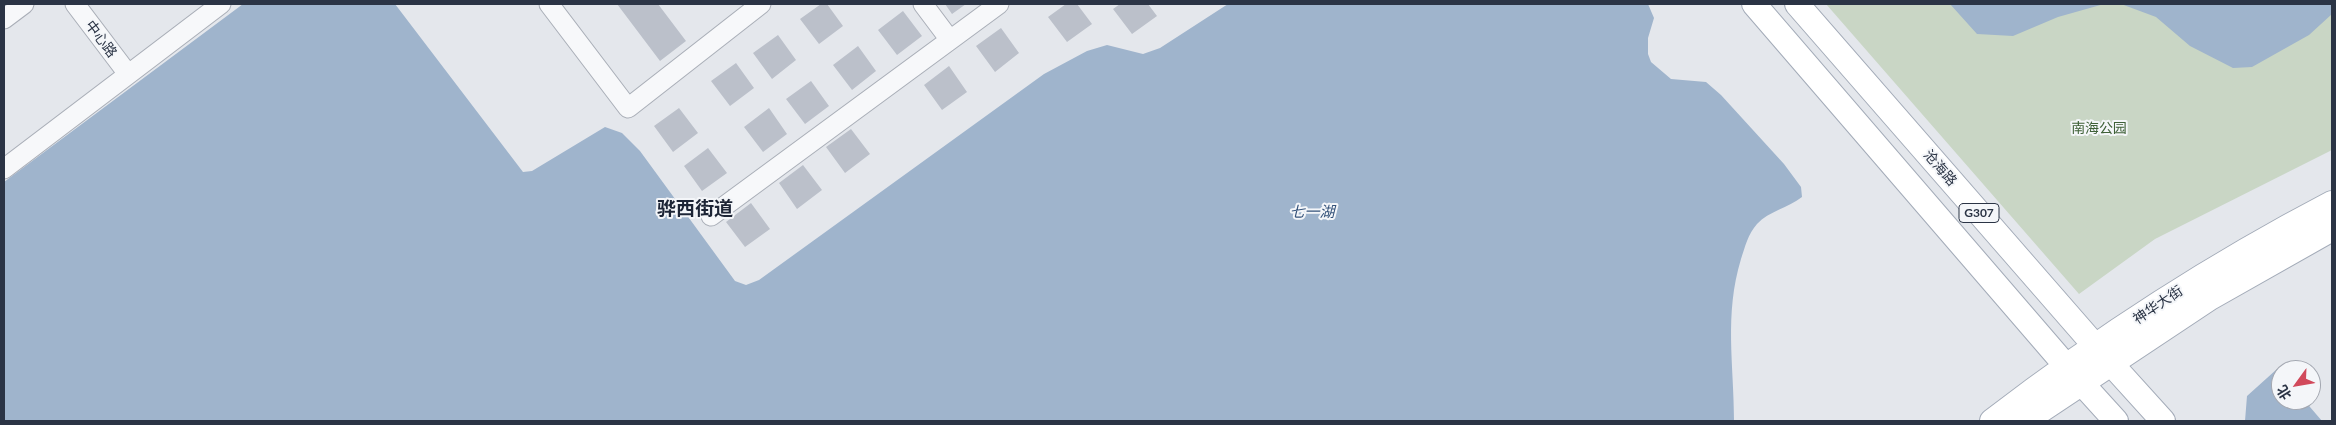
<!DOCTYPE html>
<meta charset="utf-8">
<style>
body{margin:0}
#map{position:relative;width:2336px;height:425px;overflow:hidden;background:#e4e7ec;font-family:Lato,"Noto Sans SC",sans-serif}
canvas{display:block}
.frame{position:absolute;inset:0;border:5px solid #2b3445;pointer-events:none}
.north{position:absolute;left:2271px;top:360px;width:50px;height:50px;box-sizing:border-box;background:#f4f6f9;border:1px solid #a4a8b1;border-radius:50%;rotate:238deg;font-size:14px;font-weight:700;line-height:20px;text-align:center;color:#2b3445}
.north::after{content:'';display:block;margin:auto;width:18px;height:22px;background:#d1495b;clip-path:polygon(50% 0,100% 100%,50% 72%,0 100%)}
</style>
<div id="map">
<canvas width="2336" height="425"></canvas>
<div class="frame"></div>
<div class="north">北</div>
</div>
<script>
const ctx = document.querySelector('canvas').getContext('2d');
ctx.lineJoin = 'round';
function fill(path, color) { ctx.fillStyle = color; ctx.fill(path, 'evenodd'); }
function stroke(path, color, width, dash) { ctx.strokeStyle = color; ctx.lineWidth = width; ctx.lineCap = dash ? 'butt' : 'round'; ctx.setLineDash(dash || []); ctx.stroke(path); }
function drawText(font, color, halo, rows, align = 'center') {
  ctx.font = font + ' Lato,"Noto Sans SC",sans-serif'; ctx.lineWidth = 4; ctx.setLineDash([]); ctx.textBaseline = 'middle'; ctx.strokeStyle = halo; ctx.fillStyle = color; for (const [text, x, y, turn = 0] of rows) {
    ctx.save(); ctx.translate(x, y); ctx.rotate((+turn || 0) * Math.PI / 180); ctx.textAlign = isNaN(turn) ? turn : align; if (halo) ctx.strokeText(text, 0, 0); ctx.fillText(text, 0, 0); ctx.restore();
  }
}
const green = new Path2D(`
 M 1826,4 L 2332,4 L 2332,150 L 2155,239 L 2079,294 Z`);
const water = new Path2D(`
 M 243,4 L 395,4 L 523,172 L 532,171 L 605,127 L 622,133 L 640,151 L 735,281 L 746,285 L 759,280 L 1044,74 L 1087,51 L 1107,45 L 1143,54 L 1160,48 L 1228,4 L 1648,4 L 1654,18 L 1648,38 L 1648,54 L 1651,62 L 1671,79 L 1706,82 L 1721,95 L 1784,164 L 1801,187 L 1802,197 C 1788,208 1769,211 1757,224 C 1748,234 1745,247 1741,259 C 1724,315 1734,364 1734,421 L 4,421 L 4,182 Z
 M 1950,4 L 2104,4 L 2058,17 L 2013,36 L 1977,34 Z
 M 2121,4 L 2332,4 L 2332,14 L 2309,35 L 2252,67 L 2233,68 L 2190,46 L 2156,17 Z
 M 2277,369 L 2281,374 L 2281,400 L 2304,400 L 2322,421 L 2245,421 L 2247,396 Z`);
const building = new Path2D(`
 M 617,4 L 658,4 L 686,41 L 660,61 Z
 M 821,4 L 827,4 L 843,26 L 819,44 L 800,19 Z
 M 945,4 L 966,4 L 952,14 Z
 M 1066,4 L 1077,4 L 1092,24 L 1067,42 L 1048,17 Z
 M 1120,4 L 1148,4 L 1157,16 L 1132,34 L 1113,9 Z
 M 903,11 L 922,36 L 897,55 L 878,30 Z
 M 1001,28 L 1019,53 L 995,72 L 976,46 Z
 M 778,35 L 796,60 L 772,79 L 753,53 Z
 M 858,46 L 876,71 L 852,90 L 833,65 Z
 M 736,63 L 754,88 L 730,106 L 711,81 Z
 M 949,66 L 967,92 L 942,110 L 924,85 Z
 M 811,81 L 829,106 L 805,124 L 786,99 Z
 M 679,108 L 698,133 L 673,152 L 654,126 Z
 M 769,108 L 787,134 L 763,152 L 744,127 Z
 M 851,129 L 870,154 L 845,173 L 826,147 Z
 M 708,148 L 727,173 L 702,191 L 684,166 Z
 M 803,165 L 822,190 L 797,209 L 779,183 Z
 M 751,203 L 770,229 L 745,247 L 726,222 Z`);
const minor = new Path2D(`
 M 75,4 L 128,74
 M 549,4 L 628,108 L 761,4
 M 923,4 L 950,40
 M 4,19 L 24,4
 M 4,169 L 221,4
 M 711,216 L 999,4`);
const major = new Path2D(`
 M 1754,4 L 2067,367 L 2116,421
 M 1797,4 L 2096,347 L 2163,421
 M 1992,421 C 2099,339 2213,265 2332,203
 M 2025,421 L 2210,298 L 2332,229`);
const shields = [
 [1979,213,40]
];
const shieldNames = [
 ["G307",1979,213]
];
const streetNames = [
 ["中心路",101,39,53],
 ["沧海路",1940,168,49],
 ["神华大街",2158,305,-34]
];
const parkNames = [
 ["南海公园",2099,128]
];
const waterNames = [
 ["七一湖",1312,212]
];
const districtNames = [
 ["骅西街道",695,209]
];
fill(green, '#c9d6c5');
fill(water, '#9fb4cc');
fill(building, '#bbc0ca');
stroke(minor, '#a9aeb7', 21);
stroke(major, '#a3abb8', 26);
stroke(minor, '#f7f8fa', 19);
stroke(major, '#fff', 24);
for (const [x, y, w] of shields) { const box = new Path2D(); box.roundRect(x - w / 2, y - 9.5, w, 19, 4); ctx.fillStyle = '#f4f6f9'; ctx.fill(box); stroke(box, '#2b3445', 1); }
drawText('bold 12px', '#2b3445', null, shieldNames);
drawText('14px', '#2b3445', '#f4f6f9', streetNames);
drawText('14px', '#3f6138', '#f4f6f9', parkNames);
drawText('italic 15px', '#34527a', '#f4f6f9', waterNames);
drawText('bold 19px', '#1d2536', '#f4f6f9', districtNames);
</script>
